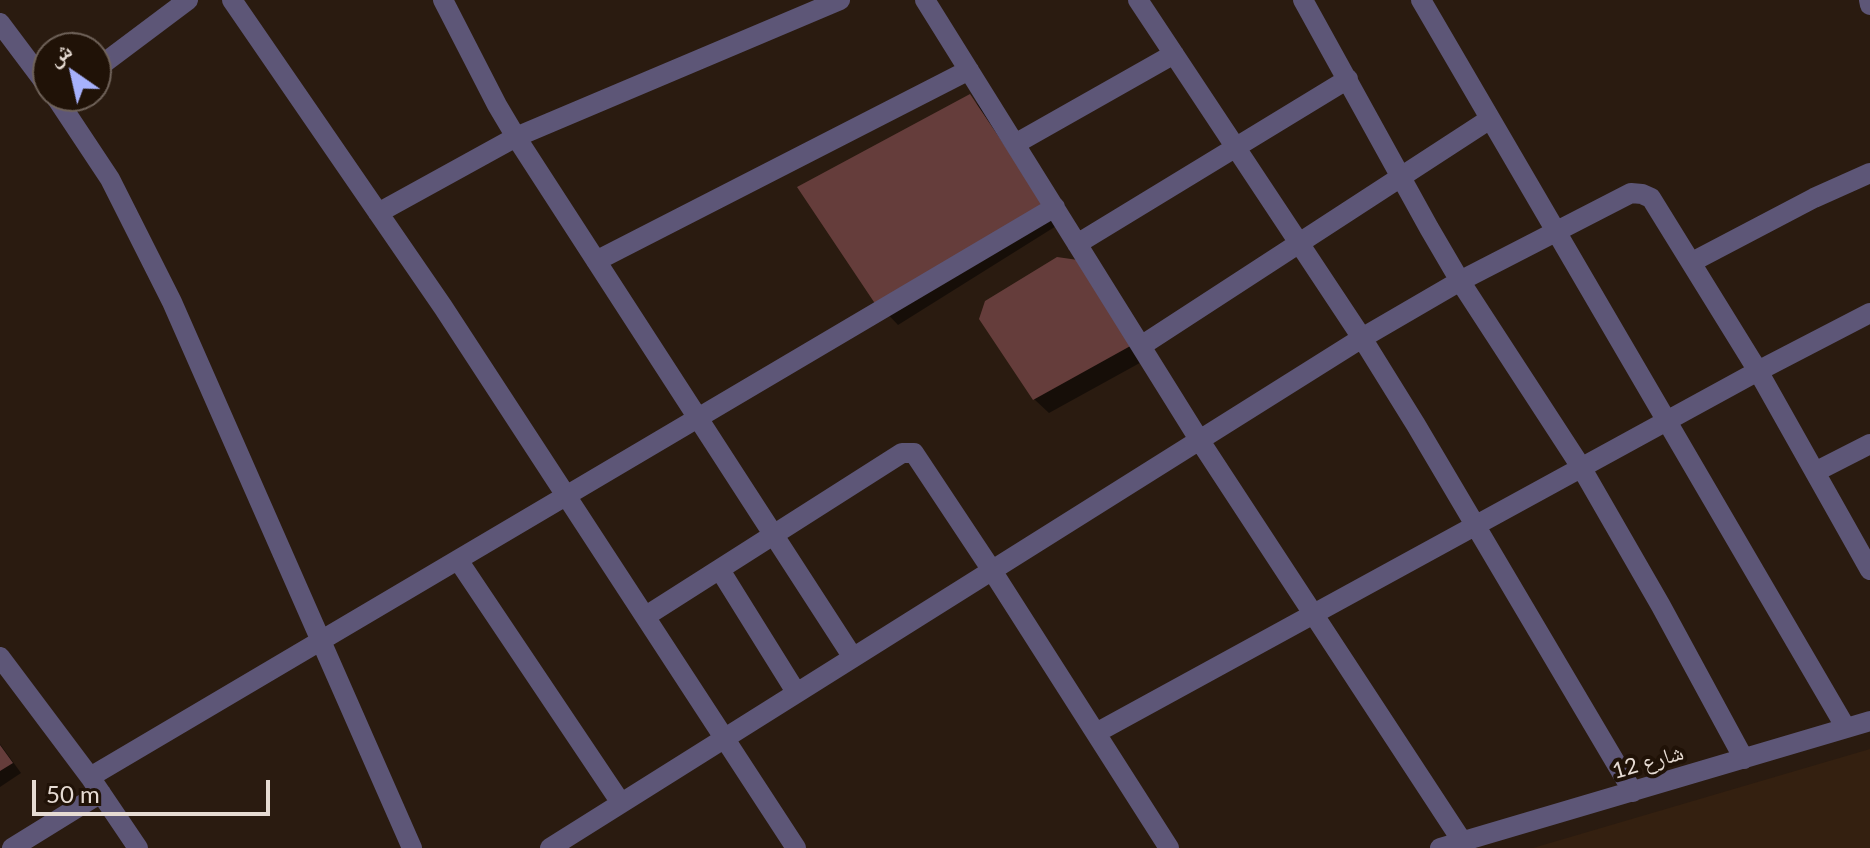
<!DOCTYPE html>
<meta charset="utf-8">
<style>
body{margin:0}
#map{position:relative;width:1870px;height:848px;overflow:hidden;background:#2a1b10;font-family:Lato,"Noto Naskh Arabic",sans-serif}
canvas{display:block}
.north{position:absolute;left:32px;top:32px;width:80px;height:80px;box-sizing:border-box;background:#201207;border:2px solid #6f6259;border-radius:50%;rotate:326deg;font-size:22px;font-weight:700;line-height:32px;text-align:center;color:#e6dbd3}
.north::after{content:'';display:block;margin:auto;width:28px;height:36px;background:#a6b1fc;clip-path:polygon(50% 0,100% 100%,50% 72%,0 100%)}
.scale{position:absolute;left:32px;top:780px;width:238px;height:36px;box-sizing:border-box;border:4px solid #e6dbd3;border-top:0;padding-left:10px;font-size:24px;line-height:28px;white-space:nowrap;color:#e6dbd3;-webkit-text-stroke:6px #201207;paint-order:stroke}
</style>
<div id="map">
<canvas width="1870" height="848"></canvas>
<div class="north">ش</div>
<div class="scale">50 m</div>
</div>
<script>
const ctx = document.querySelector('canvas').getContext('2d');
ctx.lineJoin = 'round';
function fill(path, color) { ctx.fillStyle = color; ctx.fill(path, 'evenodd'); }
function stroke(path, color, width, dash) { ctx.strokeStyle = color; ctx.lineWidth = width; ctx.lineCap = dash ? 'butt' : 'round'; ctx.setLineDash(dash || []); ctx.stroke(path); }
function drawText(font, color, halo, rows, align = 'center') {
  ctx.font = font + ' Lato,"Noto Naskh Arabic",sans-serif'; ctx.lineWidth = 8; ctx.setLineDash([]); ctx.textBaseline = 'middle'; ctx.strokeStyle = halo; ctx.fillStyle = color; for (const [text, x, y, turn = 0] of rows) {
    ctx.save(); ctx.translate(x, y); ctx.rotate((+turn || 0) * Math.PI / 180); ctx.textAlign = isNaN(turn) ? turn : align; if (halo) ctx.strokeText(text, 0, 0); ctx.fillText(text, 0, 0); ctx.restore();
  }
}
const built = new Path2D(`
 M 1870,749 L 1870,848 L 1533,848 Z`);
const shadow = new Path2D(`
 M 970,97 L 989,115 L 1061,223 L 898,325 L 880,306 Z
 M 1058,259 L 1147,359 L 1049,413 L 1034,399 Z
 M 0,744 L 21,773 L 0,787 Z`);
const building = new Path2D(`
 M 970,94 L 1044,204 L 878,308 L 797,187 Z
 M 1057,257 L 1078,260 L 1134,344 L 1033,400 L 979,319 L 985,301 Z
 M 0,745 L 13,763 L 0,771 Z`);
const minor = new Path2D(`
 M 232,0 L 443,307 L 796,848
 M 443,0 L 497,105 L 516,137 L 852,656
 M 925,0 L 1200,441 L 1462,841
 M 1138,0 L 1362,338 L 1416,425 L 1633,792
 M 1303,0 L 1429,228 L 1460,281 L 1581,467 L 1661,606 L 1744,759
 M 1421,0 L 1846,728
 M 1869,0 L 1870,5
 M 0,23 L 48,87
 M 96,69 L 188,0
 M 55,96 L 110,179 L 172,302 L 412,848
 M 1015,144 L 1174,54
 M 378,213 L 516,137 L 840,0
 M 1077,244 L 1348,79
 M 596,261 L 969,70
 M 1692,262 L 1814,198 L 1870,173
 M 1141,346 L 1490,119
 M 1815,472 L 1870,444
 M 458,560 L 621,803
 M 720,570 L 796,692
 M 646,616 L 902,453 L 914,453 L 991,569 L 1169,848
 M 0,657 L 90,777 L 138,848
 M 1096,733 L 1758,371 L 1870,313
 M 90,777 L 1055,207
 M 12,848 L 101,793
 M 550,848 L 1362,338 L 1460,281 L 1631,193 L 1642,194 L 1651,198 L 1758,371 L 1870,570
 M 1440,848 L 1870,721`);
const streetNames = [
 ["شارع 12",1648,762,-16]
];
fill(built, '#342010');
fill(shadow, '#0007');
fill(building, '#653d3b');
stroke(minor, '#5d5677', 20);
drawText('22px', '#e6dbd3', '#201207', streetNames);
</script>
